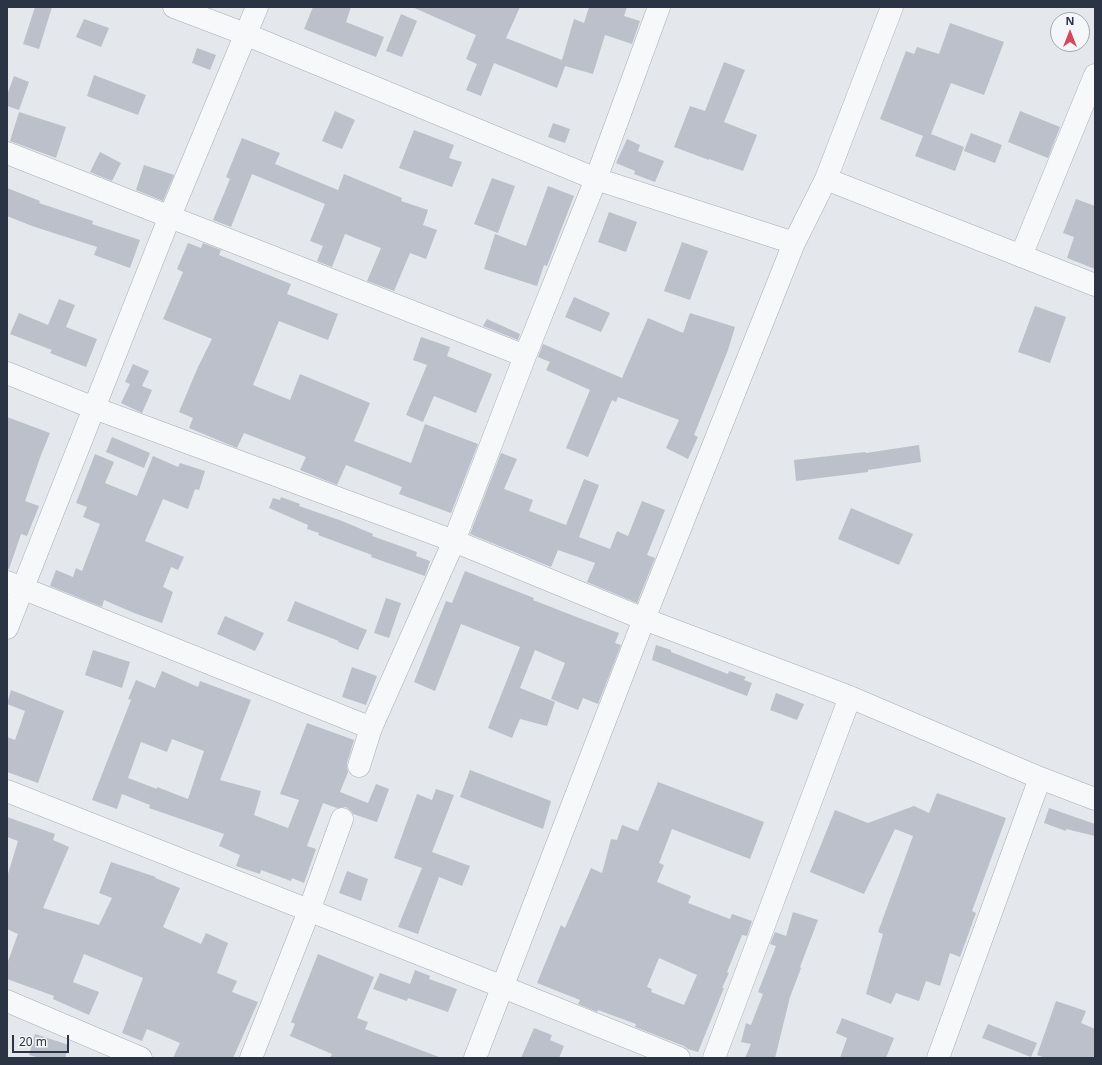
<!DOCTYPE html>
<style>
body{margin:0}
#map{position:relative;width:1102px;height:1065px;overflow:hidden;background:#e4e7ec;font-family:"Noto Sans",sans-serif}
canvas{display:block}
.frame{position:absolute;inset:0;border:8px solid #2b3445;pointer-events:none}
.north{position:absolute;left:1050px;top:12px;width:40px;height:40px;box-sizing:border-box;background:#f4f6f9;border:1px solid #a4a8b1;border-radius:50%;rotate:0deg;font-size:11px;font-weight:700;line-height:16px;text-align:center;color:#2b3445}
.north::after{content:'';display:block;margin:auto;width:14px;height:18px;background:#d1495b;clip-path:polygon(50% 0,100% 100%,50% 72%,0 100%)}
.scale{position:absolute;left:12px;top:1035px;width:57px;height:18px;box-sizing:border-box;border:2px solid #2b3445;border-top:0;padding-left:5px;font-size:12px;line-height:14px;white-space:nowrap;color:#2b3445;-webkit-text-stroke:3px #f4f6f9;paint-order:stroke}
</style>
<div id="map">
<canvas width="1102" height="1065"></canvas>
<div class="frame"></div>
<div class="north">N</div>
<div class="scale">20 m</div>
</div>
<script>
const ctx = document.querySelector('canvas').getContext('2d');
ctx.lineJoin = 'round';
function fill(path, color) { ctx.fillStyle = color; ctx.fill(path, 'evenodd'); }
function stroke(path, color, width, dash) { ctx.strokeStyle = color; ctx.lineWidth = width; ctx.lineCap = dash ? 'butt' : 'round'; ctx.setLineDash(dash || []); ctx.stroke(path); }
const building = new Path2D(`
 M 35,7 L 52,7 L 39,49 L 23,44 Z
 M 313,7 L 351,7 L 346,22 L 384,37 L 376,57 L 304,29 Z
 M 412,7 L 520,7 L 506,38 L 562,60 L 574,19 L 584,23 L 589,7 L 627,7 L 624,16 L 640,21 L 632,44 L 605,35 L 593,74 L 565,66 L 557,88 L 494,63 L 481,96 L 466,90 L 477,64 L 466,59 L 476,35 Z
 M 401,14 L 417,21 L 402,57 L 386,51 Z
 M 84,19 L 109,28 L 101,47 L 76,37 Z
 M 950,23 L 1004,42 L 984,95 L 951,83 L 931,134 L 964,147 L 955,171 L 915,156 L 923,136 L 880,119 L 906,51 L 914,54 L 917,47 L 939,54 Z
 M 197,48 L 216,55 L 210,70 L 192,63 Z
 M 724,62 L 745,70 L 724,122 L 757,135 L 743,171 L 709,159 L 709,160 L 674,147 L 690,106 L 705,111 Z
 M 94,75 L 146,95 L 138,115 L 87,96 Z
 M 14,76 L 29,82 L 19,110 L 7,106 L 7,95 Z
 M 335,111 L 355,120 L 342,149 L 322,141 Z
 M 1020,111 L 1060,127 L 1048,158 L 1008,142 Z
 M 19,112 L 66,127 L 56,158 L 10,141 Z
 M 553,123 L 570,129 L 565,143 L 548,137 Z
 M 414,130 L 454,145 L 449,158 L 462,162 L 452,187 L 399,168 Z
 M 971,133 L 1002,145 L 995,163 L 964,151 Z
 M 242,138 L 280,153 L 275,164 L 338,190 L 344,174 L 402,198 L 401,201 L 428,210 L 423,225 L 437,230 L 426,259 L 410,253 L 394,291 L 367,281 L 381,248 L 345,234 L 332,267 L 317,261 L 323,246 L 310,241 L 325,204 L 252,174 L 231,227 L 213,220 L 230,179 L 226,177 Z
 M 627,139 L 640,145 L 638,151 L 664,161 L 655,182 L 634,174 L 635,171 L 616,163 Z
 M 100,152 L 121,163 L 112,181 L 90,172 Z
 M 144,165 L 174,175 L 163,201 L 136,190 Z
 M 492,178 L 515,186 L 498,233 L 474,224 Z
 M 548,186 L 574,196 L 547,266 L 544,265 L 537,286 L 484,269 L 495,234 L 526,246 Z
 M 7,188 L 40,201 L 39,203 L 93,221 L 92,224 L 140,240 L 130,268 L 94,255 L 97,247 L 32,226 L 7,216 Z
 M 1076,199 L 1095,206 L 1095,269 L 1067,258 L 1074,237 L 1063,233 Z
 M 609,212 L 637,222 L 626,252 L 598,242 Z
 M 682,242 L 708,251 L 690,300 L 664,291 Z
 M 188,243 L 201,248 L 203,243 L 221,250 L 219,255 L 291,284 L 287,294 L 338,314 L 328,340 L 279,321 L 253,385 L 290,400 L 300,374 L 370,403 L 354,441 L 411,463 L 425,424 L 478,444 L 451,513 L 399,494 L 402,487 L 346,465 L 337,485 L 300,470 L 306,457 L 244,433 L 237,448 L 189,428 L 193,418 L 179,412 L 198,367 L 212,339 L 163,319 L 183,272 L 177,269 Z
 M 574,297 L 610,313 L 601,332 L 565,317 Z
 M 59,299 L 75,305 L 66,327 L 97,339 L 86,367 L 50,353 L 52,350 L 10,334 L 19,313 L 48,325 Z
 M 1035,306 L 1066,317 L 1050,363 L 1018,352 Z
 M 690,313 L 735,327 L 728,350 L 694,435 L 698,437 L 688,459 L 666,448 L 679,420 L 618,397 L 616,402 L 612,400 L 588,457 L 566,448 L 590,390 L 546,370 L 550,362 L 538,357 L 543,344 L 622,378 L 648,318 L 683,333 Z
 M 487,319 L 520,334 L 518,340 L 483,326 Z
 M 421,337 L 450,347 L 447,356 L 492,374 L 476,413 L 434,396 L 423,422 L 406,415 L 427,365 L 413,360 Z
 M 133,364 L 149,371 L 142,386 L 152,390 L 142,413 L 121,403 L 130,384 L 125,382 Z
 M 7,417 L 50,433 L 41,455 L 25,501 L 39,506 L 27,536 L 21,534 L 9,569 L 7,568 Z
 M 112,437 L 150,453 L 144,468 L 106,452 Z
 M 919,445 L 921,462 L 868,470 L 868,472 L 796,481 L 794,460 L 865,452 L 866,453 Z
 M 501,453 L 517,459 L 504,489 L 533,500 L 529,511 L 566,525 L 584,479 L 599,485 L 579,537 L 610,549 L 617,531 L 628,536 L 642,501 L 665,510 L 647,555 L 655,558 L 637,603 L 587,582 L 595,563 L 558,550 L 551,567 L 470,534 Z
 M 95,454 L 114,462 L 105,483 L 137,496 L 153,456 L 178,467 L 180,463 L 205,471 L 199,490 L 195,489 L 188,509 L 163,499 L 145,541 L 184,557 L 178,570 L 171,567 L 163,587 L 173,592 L 162,623 L 134,613 L 104,600 L 102,607 L 50,586 L 56,570 L 73,577 L 76,568 L 82,571 L 100,524 L 83,517 L 87,507 L 76,503 Z
 M 281,497 L 300,504 L 299,506 L 342,521 L 373,534 L 372,536 L 417,552 L 416,556 L 430,561 L 425,576 L 371,557 L 372,555 L 318,535 L 319,533 L 307,529 L 308,525 L 269,508 L 273,498 L 280,500 Z
 M 851,508 L 913,534 L 899,565 L 838,539 Z
 M 465,571 L 534,598 L 533,600 L 574,616 L 619,633 L 615,643 L 621,645 L 598,704 L 583,698 L 578,710 L 551,699 L 565,663 L 535,650 L 520,688 L 555,702 L 547,726 L 520,719 L 512,738 L 488,728 L 520,647 L 461,624 L 435,691 L 414,682 L 446,601 L 452,603 Z
 M 386,598 L 401,603 L 389,638 L 374,633 Z
 M 295,601 L 367,630 L 358,650 L 338,642 L 339,641 L 287,621 Z
 M 225,616 L 264,633 L 255,651 L 217,634 Z
 M 656,645 L 671,650 L 671,652 L 728,674 L 729,671 L 746,677 L 744,680 L 752,683 L 747,696 L 652,660 Z
 M 93,650 L 130,662 L 122,688 L 85,675 Z
 M 352,667 L 377,676 L 366,705 L 342,697 Z
 M 162,671 L 198,687 L 200,681 L 251,700 L 220,780 L 261,791 L 254,815 L 288,828 L 299,800 L 280,794 L 307,723 L 354,740 L 347,763 L 347,768 L 348,772 L 340,792 L 368,803 L 376,784 L 389,789 L 377,822 L 353,814 L 351,811 L 346,807 L 337,808 L 323,803 L 307,846 L 316,849 L 304,883 L 292,878 L 291,881 L 261,870 L 260,874 L 236,866 L 240,855 L 219,846 L 224,834 L 149,808 L 150,805 L 122,794 L 117,809 L 92,800 L 131,700 L 128,699 L 136,680 L 155,688 ZM 172,739 L 204,751 L 188,799 L 157,787 L 157,789 L 128,778 L 141,742 L 167,752 Z
 M 11,690 L 64,711 L 38,783 L 7,772 L 7,737 L 15,740 L 25,711 L 7,704 Z
 M 776,693 L 804,704 L 797,720 L 770,710 Z
 M 470,770 L 551,801 L 543,829 L 460,797 Z
 M 658,782 L 764,822 L 750,859 L 672,829 L 659,863 L 664,865 L 657,882 L 691,896 L 688,903 L 730,919 L 732,914 L 752,921 L 747,936 L 742,935 L 727,972 L 729,973 L 722,988 L 724,988 L 698,1052 L 688,1049 L 684,1046 L 635,1027 L 636,1024 L 598,1010 L 597,1012 L 578,1004 L 580,1000 L 537,983 L 561,925 L 565,928 L 591,868 L 602,873 L 611,839 L 617,840 L 622,825 L 638,831 ZM 659,958 L 697,975 L 684,1005 L 651,992 L 652,989 L 647,987 Z
 M 436,789 L 454,795 L 432,852 L 470,866 L 462,886 L 439,877 L 418,934 L 398,927 L 422,868 L 394,858 L 417,794 L 432,800 Z
 M 937,793 L 1006,818 L 972,911 L 976,913 L 960,957 L 950,953 L 940,986 L 926,981 L 919,1001 L 896,993 L 891,1004 L 866,994 L 883,934 L 878,932 L 913,836 L 895,829 L 864,894 L 810,872 L 835,810 L 868,823 L 914,806 L 929,813 Z
 M 1049,808 L 1095,824 L 1095,836 L 1066,829 L 1066,831 L 1044,823 Z
 M 7,817 L 55,834 L 53,840 L 69,847 L 43,908 L 99,925 L 112,898 L 99,893 L 111,862 L 156,877 L 155,878 L 180,888 L 163,927 L 201,944 L 206,933 L 228,943 L 217,973 L 237,981 L 232,992 L 258,1002 L 233,1058 L 173,1058 L 180,1043 L 147,1029 L 142,1041 L 122,1033 L 143,978 L 84,954 L 73,982 L 99,992 L 89,1015 L 53,999 L 54,996 L 7,979 L 7,964 L 18,934 L 7,929 L 7,877 L 18,841 L 7,837 Z
 M 347,871 L 368,879 L 361,901 L 339,893 Z
 M 793,912 L 818,920 L 800,967 L 801,968 L 790,997 L 775,1058 L 745,1058 L 751,1044 L 741,1042 L 746,1023 L 751,1025 L 763,994 L 758,992 L 776,946 L 770,944 L 775,932 L 786,936 Z
 M 318,954 L 374,977 L 357,1018 L 368,1022 L 365,1029 L 439,1057 L 439,1058 L 330,1058 L 332,1054 L 290,1036 L 295,1024 L 291,1022 Z
 M 415,970 L 430,976 L 429,979 L 457,989 L 448,1012 L 408,998 L 407,1001 L 373,989 L 380,973 L 410,984 Z
 M 1056,1001 L 1086,1011 L 1081,1023 L 1095,1029 L 1095,1058 L 1046,1058 L 1037,1055 Z
 M 842,1018 L 894,1038 L 886,1058 L 840,1058 L 847,1038 L 836,1033 Z
 M 988,1024 L 1037,1043 L 1031,1057 L 982,1038 Z
 M 534,1028 L 552,1035 L 550,1040 L 564,1046 L 559,1058 L 521,1058 Z
 M 35,1034 L 69,1045 L 65,1058 L 40,1058 L 29,1055 Z`);
const minor = new Path2D(`
 M 174,7 L 245,34 L 596,179 L 794,243
 M 7,153 L 525,356
 M 826,179 L 1095,285
 M 1021,256 L 1095,75
 M 7,373 L 94,408 L 454,541 L 644,619 L 850,697 L 1040,778 L 1095,799
 M 7,582 L 371,728
 M 7,628 L 170,216 L 257,7
 M 359,766 L 371,728 L 454,541 L 525,356 L 596,179 L 659,7
 M 7,791 L 503,987 L 679,1058
 M 7,1001 L 141,1058
 M 251,1058 L 309,911 L 342,819
 M 475,1058 L 644,619 L 794,243 L 826,179 L 892,7
 M 714,1058 L 850,697
 M 938,1058 L 1040,778`);
fill(building, '#bbc0ca');
stroke(minor, '#a9aeb7', 23);
stroke(minor, '#f7f8fa', 22);
</script>
